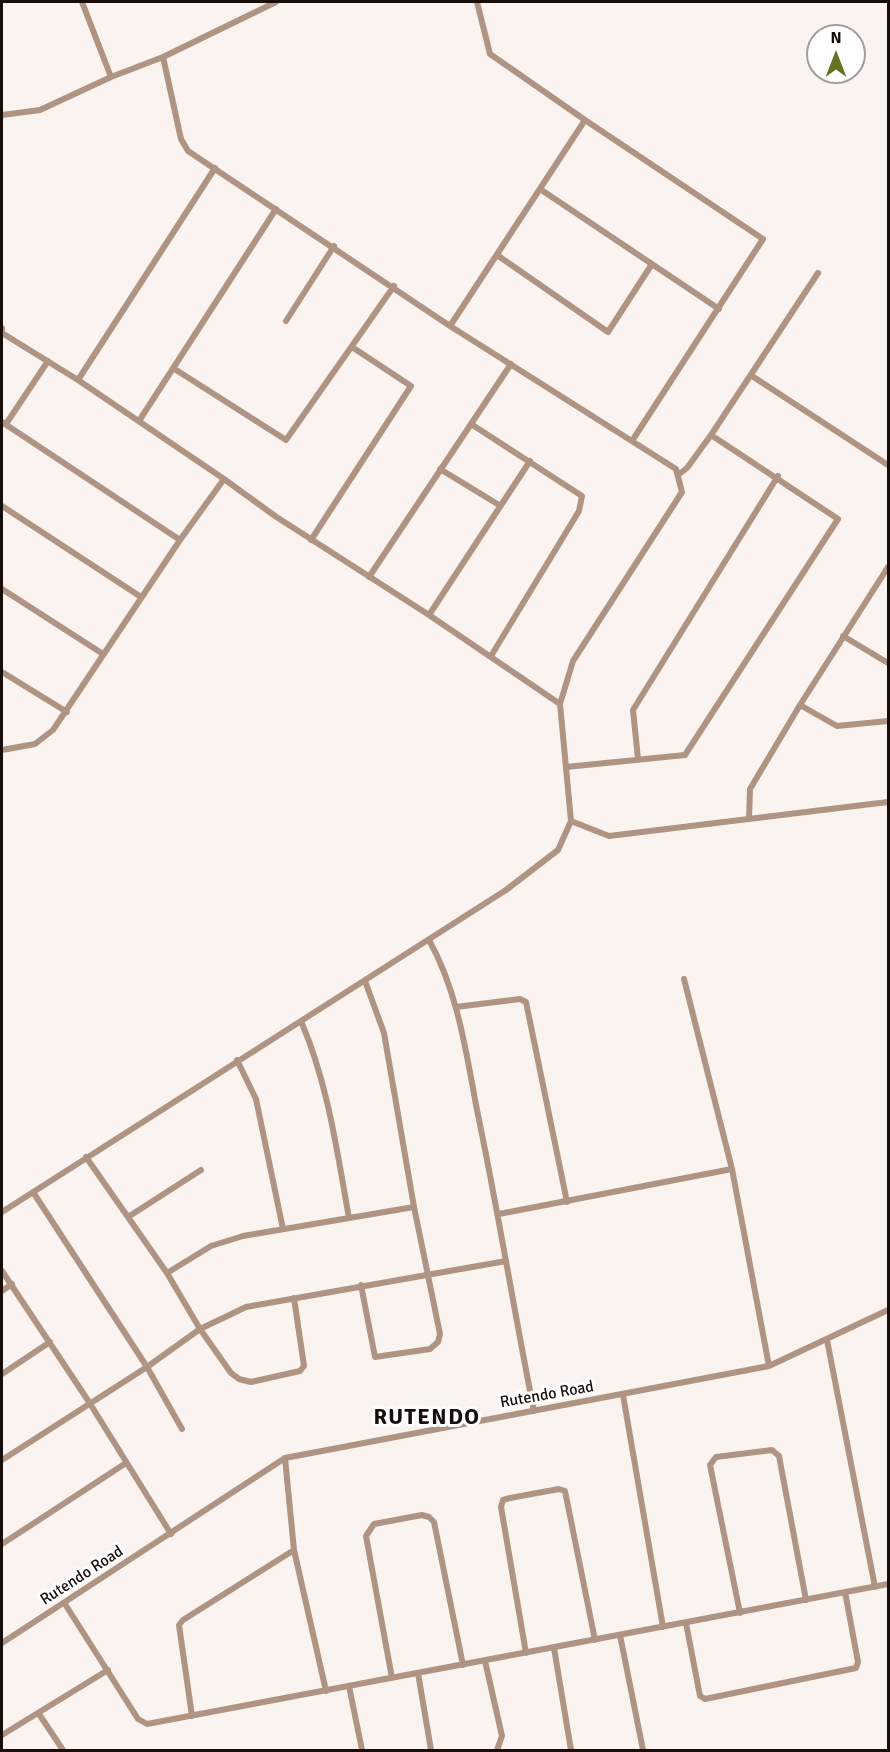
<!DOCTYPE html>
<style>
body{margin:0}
#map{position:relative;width:890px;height:1752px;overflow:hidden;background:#faf3f0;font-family:Signika,sans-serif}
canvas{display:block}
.frame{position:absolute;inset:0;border:3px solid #180d09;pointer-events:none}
.north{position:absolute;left:806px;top:24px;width:60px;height:60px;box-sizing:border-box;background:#fff;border:2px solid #a39e9d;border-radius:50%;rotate:0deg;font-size:16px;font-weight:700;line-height:24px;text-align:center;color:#180d09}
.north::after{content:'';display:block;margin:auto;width:21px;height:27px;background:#637421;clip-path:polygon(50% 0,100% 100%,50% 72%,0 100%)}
</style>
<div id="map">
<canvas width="890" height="1752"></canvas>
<div class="frame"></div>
<div class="north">N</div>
</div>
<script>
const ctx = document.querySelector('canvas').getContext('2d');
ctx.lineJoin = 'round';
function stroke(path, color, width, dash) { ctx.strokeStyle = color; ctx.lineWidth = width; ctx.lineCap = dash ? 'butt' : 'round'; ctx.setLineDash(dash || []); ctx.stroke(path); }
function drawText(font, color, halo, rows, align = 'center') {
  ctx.font = font + ' Signika,sans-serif'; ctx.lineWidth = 6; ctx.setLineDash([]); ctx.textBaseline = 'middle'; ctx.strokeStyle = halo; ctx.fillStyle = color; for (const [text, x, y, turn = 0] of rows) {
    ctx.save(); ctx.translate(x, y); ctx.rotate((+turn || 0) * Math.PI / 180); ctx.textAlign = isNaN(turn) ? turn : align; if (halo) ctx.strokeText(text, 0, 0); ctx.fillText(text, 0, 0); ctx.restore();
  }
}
const street = new Path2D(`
 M 82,2 L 111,77
 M 477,2 L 490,54 L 585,120
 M 2,115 L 40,110 L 111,77 L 163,57 L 276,2
 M 540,189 L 719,309
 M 497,255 L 608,332 L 652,264
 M 286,321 L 334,246
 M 450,326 L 585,120 L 763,239 L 632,441
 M 2,328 L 2,333 L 78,380 L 224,479 L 275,516 L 429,615 L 560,704
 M 173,368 L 286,440 L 394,286
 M 752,376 L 888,465
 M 78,380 L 215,168
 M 139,421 L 276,209
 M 2,422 L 180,540
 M 6,424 L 48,361
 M 471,424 L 582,496 L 579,511 L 491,656
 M 440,469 L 499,505
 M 678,475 L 687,468 L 711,435 L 818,273
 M 2,506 L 141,597
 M 311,540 L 411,386 L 352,347
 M 369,577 L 511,364
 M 2,589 L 103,654
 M 429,615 L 530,461
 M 843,636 L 888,663
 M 2,672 L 67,712
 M 800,705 L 837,726 L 888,721
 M 2,750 L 35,744 L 53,730 L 180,540 L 224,479
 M 638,759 L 633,710 L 778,476
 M 566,767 L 685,755 L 838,519 L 711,435
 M 749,819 L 750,789 L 800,705 L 888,567
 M 571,821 L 609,836 L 888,802
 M 429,940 C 458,992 466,1052 477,1110 C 498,1210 514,1311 534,1411
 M 684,979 L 732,1169 L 769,1366
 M 456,1007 L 520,999 L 526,1002 L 567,1202
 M 301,1021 C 328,1084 337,1151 349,1218
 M 237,1060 L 256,1099 L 283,1229
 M 86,1157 L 167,1273 L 200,1329 L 231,1373 L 239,1379 L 251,1382 L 300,1371 L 304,1366 L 294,1298
 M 33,1192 L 147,1367 L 182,1429
 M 2,1212 L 506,890 L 558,850 L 571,821 L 560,704 L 573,661 L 682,492 L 676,469 L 450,326 L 188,151 L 181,139 L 163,57
 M 499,1214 L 732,1169
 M 128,1217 L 201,1170
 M 2,1271 L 89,1402 L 171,1534
 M 167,1273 L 211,1246 L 243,1236 L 414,1207
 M 361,1285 L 375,1357 L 430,1349 L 438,1342 L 440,1334 L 414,1207 L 384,1033 L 365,981
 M 2,1291 L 12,1284
 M 827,1340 L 875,1587
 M 2,1374 L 50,1342
 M 623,1395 L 663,1627
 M 285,1458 L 294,1550
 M 2,1460 L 147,1367 L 200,1329 L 246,1307 L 506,1261
 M 2,1544 L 126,1463
 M 65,1604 L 138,1719 L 147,1724 L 888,1584
 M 740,1613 L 710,1465 L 716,1457 L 772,1450 L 779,1456 L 806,1600
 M 686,1623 L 700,1696 L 705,1699 L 856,1668 L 858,1662 L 845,1592
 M 620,1635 L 643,1750
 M 2,1643 L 285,1458 L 769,1366 L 888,1310
 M 554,1648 L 571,1750
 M 526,1653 L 501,1507 L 503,1500 L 510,1498 L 559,1489 L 565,1491 L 595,1640
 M 485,1661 L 502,1736 L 497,1750
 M 418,1673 L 431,1750
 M 392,1678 L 366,1536 L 374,1524 L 422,1515 L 429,1517 L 434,1522 L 463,1665
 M 349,1686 L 362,1750
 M 39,1714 L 63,1750
 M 192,1716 L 179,1625 L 183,1620 L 294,1550 L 326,1691
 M 2,1735 L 108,1670`);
const streetNames = [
 ["Rutendo Road",547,1395,-10],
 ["Rutendo Road",82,1576,-33]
];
const districtNames = [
 ["RUTENDO",427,1418]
];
stroke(street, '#af9483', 6);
drawText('16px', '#180d09', '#fff', streetNames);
ctx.letterSpacing = '1.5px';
drawText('bold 22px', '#180d09', '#fff', districtNames);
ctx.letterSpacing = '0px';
</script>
